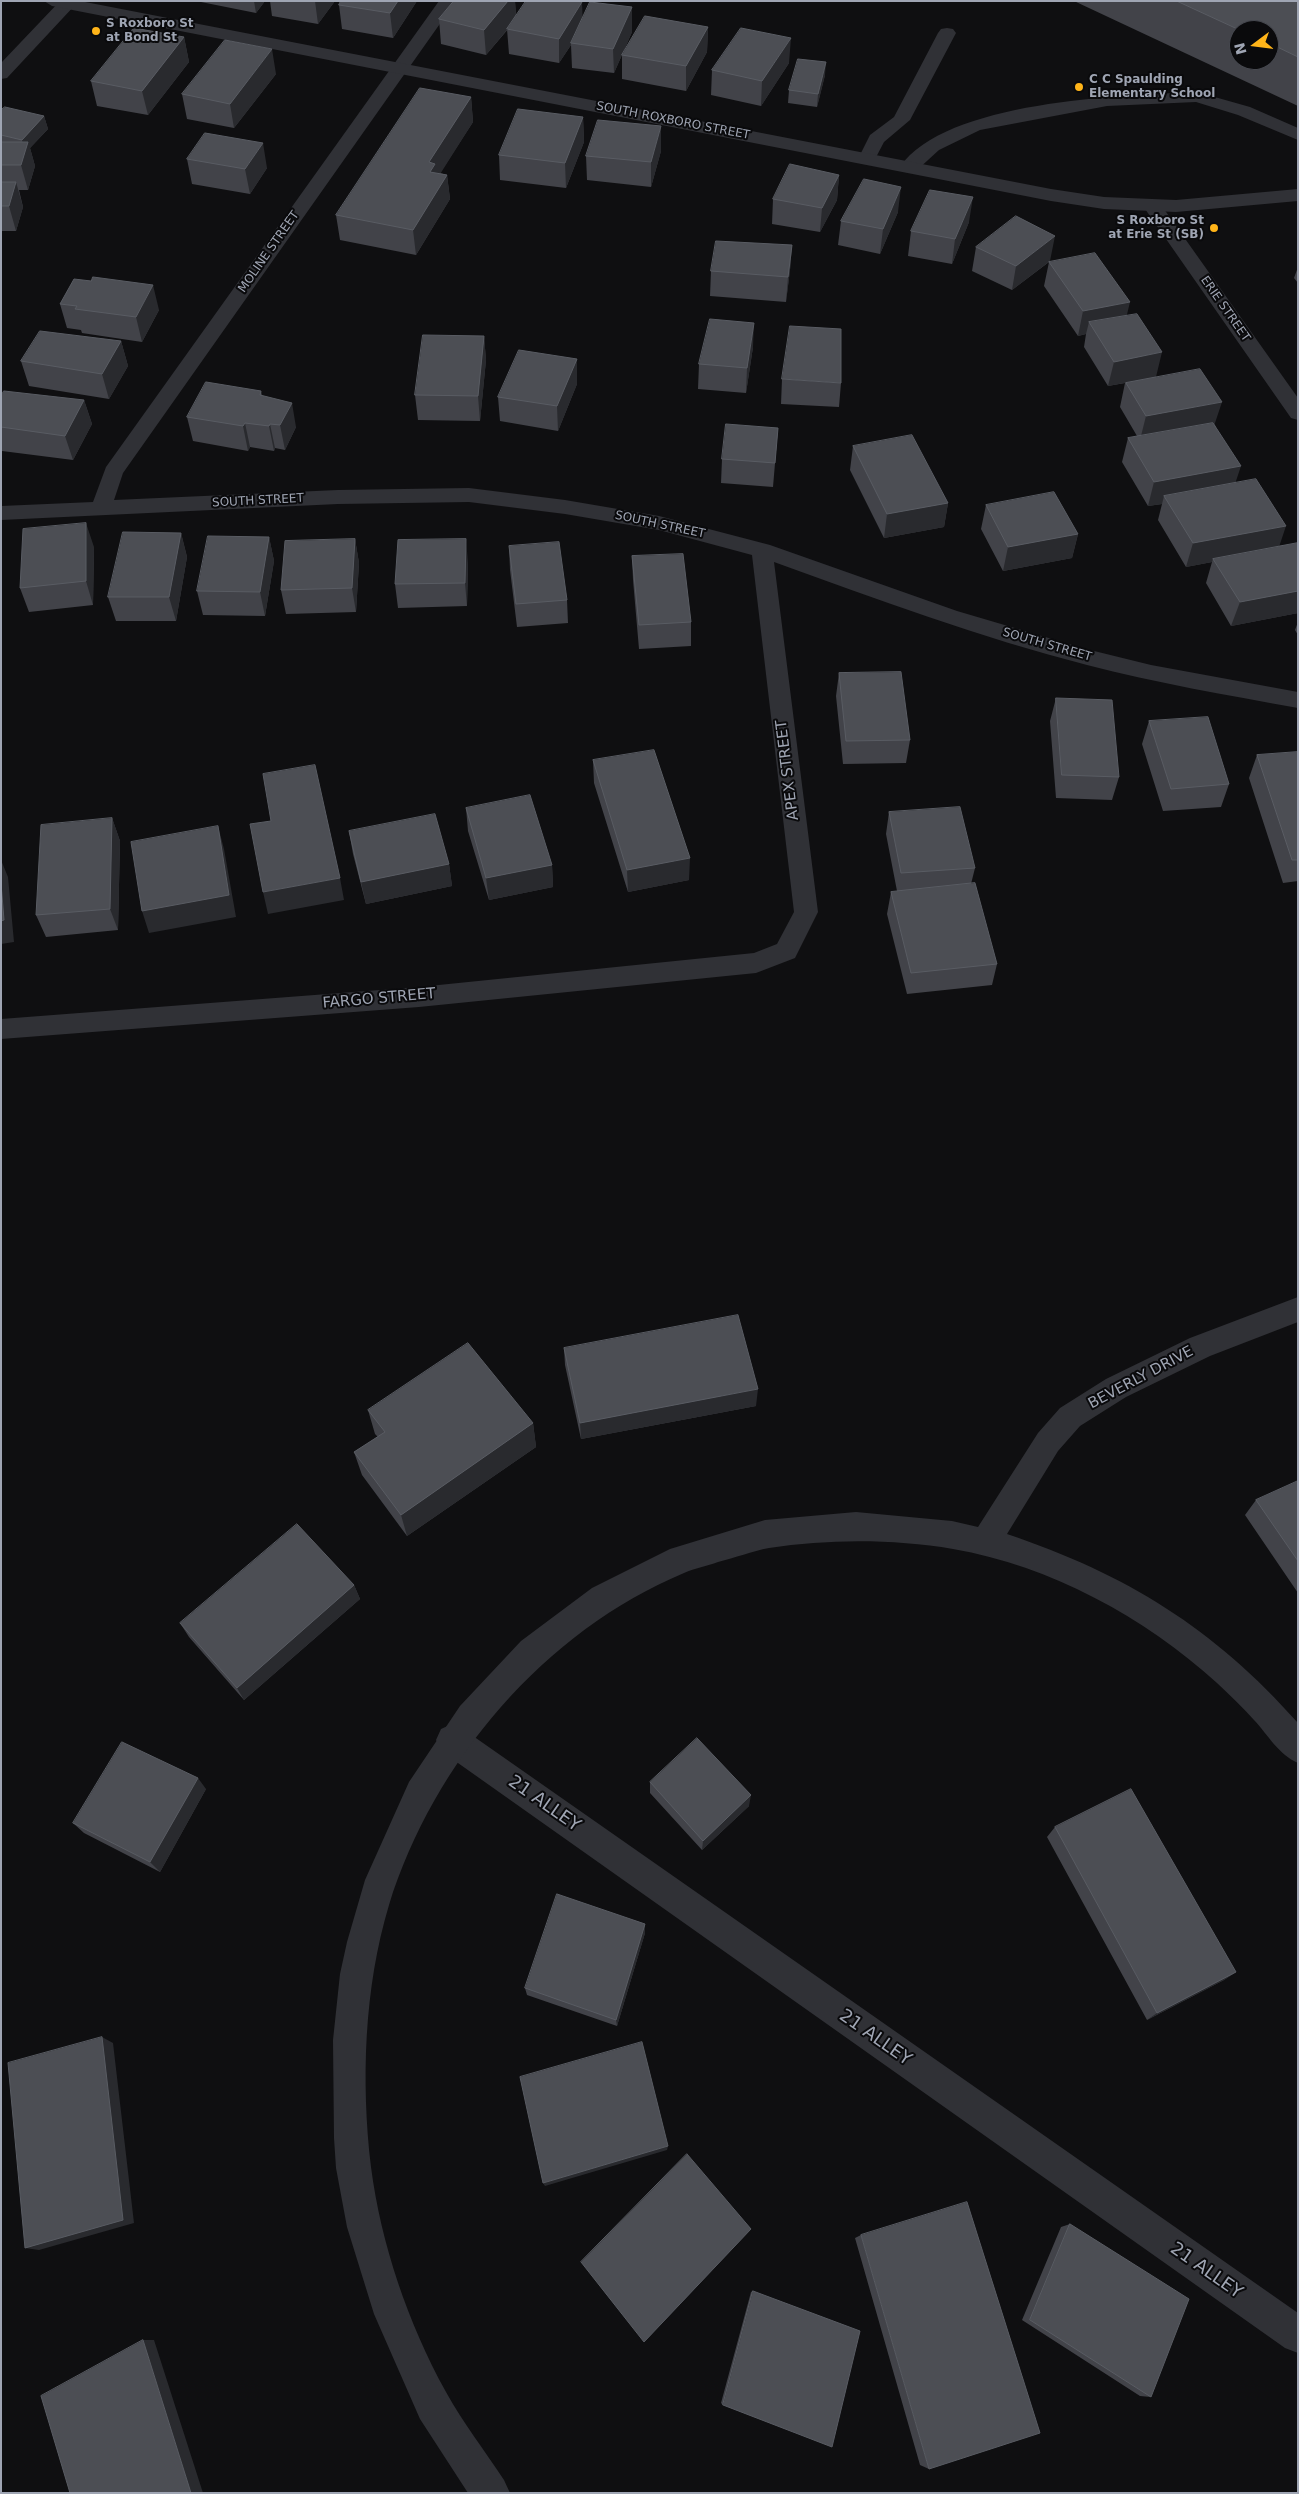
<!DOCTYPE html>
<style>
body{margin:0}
#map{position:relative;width:1299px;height:2494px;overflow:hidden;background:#0f0f11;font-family:"DejaVu Sans",sans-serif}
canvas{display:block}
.frame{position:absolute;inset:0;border:2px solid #9fa5b3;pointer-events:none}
.north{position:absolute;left:1229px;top:20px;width:50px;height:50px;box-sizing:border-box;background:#0a0a0c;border:1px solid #46484f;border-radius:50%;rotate:255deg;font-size:14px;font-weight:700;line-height:20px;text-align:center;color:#9fa5b3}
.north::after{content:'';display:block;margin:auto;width:18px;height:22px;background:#ffb419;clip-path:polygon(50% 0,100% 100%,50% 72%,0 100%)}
</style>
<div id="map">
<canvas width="1299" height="2494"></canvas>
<div class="frame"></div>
<div class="north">N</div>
</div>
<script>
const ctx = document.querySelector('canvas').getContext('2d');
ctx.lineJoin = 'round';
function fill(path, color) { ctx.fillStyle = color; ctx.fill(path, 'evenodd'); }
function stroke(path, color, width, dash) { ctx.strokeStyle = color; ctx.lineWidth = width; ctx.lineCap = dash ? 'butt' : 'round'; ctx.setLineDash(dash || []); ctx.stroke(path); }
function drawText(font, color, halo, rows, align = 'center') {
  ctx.font = font + ' "DejaVu Sans",sans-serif'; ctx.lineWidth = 4; ctx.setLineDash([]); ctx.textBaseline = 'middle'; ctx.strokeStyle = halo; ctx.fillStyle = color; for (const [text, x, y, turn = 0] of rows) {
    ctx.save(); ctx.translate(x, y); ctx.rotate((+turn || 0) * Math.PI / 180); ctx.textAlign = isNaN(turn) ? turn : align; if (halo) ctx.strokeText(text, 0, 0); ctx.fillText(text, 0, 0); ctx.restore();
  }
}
const service = new Path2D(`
 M 947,28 L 953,29 L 956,33 L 910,120 L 884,142 L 873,163 L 861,163 L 858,159 L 870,135 L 894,117 L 938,33 L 941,29 Z
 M 1197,92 L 1250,107 L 1298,128 L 1298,140 L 1238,115 L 1196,102 L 1107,106 L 980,130 L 939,150 L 916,171 L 902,171 L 900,167 C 945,101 1122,95 1197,92 Z
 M 452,1724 L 463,1729 L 1298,2313 L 1298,2353 L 1285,2348 L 441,1751 L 436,1740 L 441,1729 Z`);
const minor = new Path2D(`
 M 60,1 L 74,1 L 76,4 L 7,78 L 1,79 L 1,63 Z
 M 439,1 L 456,1 L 123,473 L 114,500 L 338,490 L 469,488 L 565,500 L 659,516 L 770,545 L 957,611 L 1086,649 L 1151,665 L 1298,692 L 1298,708 C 1227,695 1156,683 1087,665 C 981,638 877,599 774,562 L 818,912 L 795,958 L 756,973 L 419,1007 L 1,1039 L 1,1019 L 419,987 L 754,953 L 777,944 L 794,912 L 752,555 L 659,530 L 565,514 L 469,502 L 338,504 L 1,520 L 1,506 L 93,502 L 106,467 Z
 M 1152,200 L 1159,202 L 1298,398 L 1298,420 L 1291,418 L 1143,206 L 1145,202 Z
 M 1298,1297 L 1298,1322 L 1210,1356 L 1126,1397 L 1080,1426 L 1058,1451 L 1007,1534 C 1126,1574 1214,1628 1298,1723 L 1298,1763 C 1279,1755 1268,1735 1254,1720 C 1243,1708 1230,1695 1217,1683 C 1144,1617 1051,1566 953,1549 C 893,1539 829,1539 769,1548 C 752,1551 735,1558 718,1562 C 707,1566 695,1568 684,1573 C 545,1631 434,1761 389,1905 C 364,1988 361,2081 371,2167 C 381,2244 408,2323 446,2392 C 463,2423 485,2451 504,2480 L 510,2493 L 468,2493 L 420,2419 L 374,2314 L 347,2227 L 336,2168 L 334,2138 L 333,2040 L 340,1974 L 347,1942 L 365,1880 L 409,1782 L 460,1706 L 521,1641 L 592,1588 L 670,1549 L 765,1520 L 856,1512 L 952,1521 L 978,1527 L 1038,1433 L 1060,1408 L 1106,1379 L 1190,1338 Z`);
const tertiary = new Path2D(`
 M 44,1 L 80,1 L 1051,189 L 1104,197 L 1176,200 L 1298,189 L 1298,201 L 1176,212 L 1104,209 L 1051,201 L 52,6 Z`);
const wall = new Path2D(`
 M 201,1 L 265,1 L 256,13 L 201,2 Z
 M 270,1 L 335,1 L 318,24 L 272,16 Z
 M 341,1 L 417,1 L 393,38 L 342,29 L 339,5 Z
 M 454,1 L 515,1 L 516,16 L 582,19 L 632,32 L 614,73 L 572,68 L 571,45 L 559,63 L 509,54 L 507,29 L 509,28 L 486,55 L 441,44 L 439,19 Z
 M 1074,1 L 1298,1 L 1298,106 ZM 1239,30 L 1269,30 L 1269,60 L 1239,60 Z
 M 708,27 L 707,52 L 686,91 L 622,79 L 622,55 Z
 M 184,37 L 189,62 L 148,115 L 97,106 L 91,81 Z
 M 789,63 L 761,106 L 711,95 L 712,70 Z
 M 276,74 L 234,128 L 187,119 L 182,94 Z
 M 825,75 L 817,107 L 788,103 L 789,90 Z
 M 471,97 L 473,122 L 440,173 L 447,175 L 450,199 L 416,255 L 340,240 L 336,215 Z
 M 1,110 L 44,116 L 48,129 L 30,148 L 35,166 L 28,190 L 19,190 L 23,207 L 16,231 L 1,231 Z
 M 583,117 L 584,142 L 566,188 L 500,180 L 499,155 Z
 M 661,151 L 651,187 L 587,180 L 586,156 Z
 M 187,159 L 267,168 L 250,194 L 192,184 Z
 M 839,175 L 837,200 L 820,232 L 772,224 L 773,199 Z
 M 898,212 L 880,254 L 838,245 L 841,221 Z
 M 969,222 L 952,264 L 908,256 L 911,231 Z
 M 792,245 L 790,270 L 786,302 L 710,296 L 711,271 Z
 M 976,247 L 1050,261 L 1049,262 L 1127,316 L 1156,377 L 1215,425 L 1236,483 L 1279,546 L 1298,543 L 1298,613 L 1231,626 L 1206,583 L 1212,562 L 1186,567 L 1158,520 L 1162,504 L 1148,506 L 1122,462 L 1128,438 L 1137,436 L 1120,407 L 1125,383 L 1108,386 L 1084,347 L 1086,334 L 1078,336 L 1044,286 L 1049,262 L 1012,290 L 972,271 Z
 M 1298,267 L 1298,283 L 1294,278 Z
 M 60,304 L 159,310 L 142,342 L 82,333 L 81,330 L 67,328 Z
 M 484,336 L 486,360 L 480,421 L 418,420 L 415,395 Z
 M 121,341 L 128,366 L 109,399 L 29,386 L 21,361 Z
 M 753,347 L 746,393 L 698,389 L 699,364 Z
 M 577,359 L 577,384 L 558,431 L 500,421 L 498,397 Z
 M 782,379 L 841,383 L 839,407 L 781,404 Z
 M 261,391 L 262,396 L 296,427 L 285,450 L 275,448 L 274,451 L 250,447 L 248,451 L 193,441 L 187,417 Z
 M 1,396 L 84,400 L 92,424 L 73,460 L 2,451 L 1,448 Z
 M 778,428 L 773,487 L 721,483 L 722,459 Z
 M 853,446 L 948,503 L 944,527 L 884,538 L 850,470 Z
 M 986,505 L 1078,534 L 1072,558 L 1003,571 L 981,529 Z
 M 181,533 L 187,557 L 176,621 L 116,621 L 108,597 Z
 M 269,537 L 274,561 L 265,616 L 203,615 L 197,591 Z
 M 355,539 L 359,563 L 356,612 L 286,614 L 281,590 Z
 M 509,546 L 567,600 L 568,623 L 517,627 L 510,570 Z
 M 94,547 L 93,605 L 29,612 L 20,588 Z
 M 632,556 L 691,622 L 691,646 L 639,649 L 633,580 Z
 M 468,563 L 467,606 L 398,608 L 395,584 Z
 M 1298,622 L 1298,635 L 1295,630 Z
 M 839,673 L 910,740 L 906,763 L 843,764 L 836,696 Z
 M 1056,698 L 1119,777 L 1112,800 L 1056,798 L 1050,721 Z
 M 1149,721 L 1229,784 L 1221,807 L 1163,811 L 1142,744 Z
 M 1298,752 L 1298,881 L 1283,883 L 1249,778 L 1257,755 Z
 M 593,760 L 689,880 L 628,892 L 594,783 Z
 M 466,808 L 552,865 L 553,887 L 489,900 L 468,831 Z
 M 889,812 L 975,868 L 971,884 L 997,964 L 992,985 L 907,994 L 887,914 L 891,892 L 897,891 L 886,834 Z
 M 112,818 L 120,841 L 118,930 L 46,937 L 36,915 Z
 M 349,831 L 449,864 L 452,886 L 366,904 L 353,854 Z
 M 564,1348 L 756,1406 L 581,1439 L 565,1365 Z
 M 368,1410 L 533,1423 L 536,1447 L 407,1536 L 362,1475 L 354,1452 L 378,1437 L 375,1434 Z
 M 1298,1481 L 1298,1593 L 1245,1515 L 1256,1500 Z
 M 354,1585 L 360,1599 L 244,1700 L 189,1637 L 180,1623 Z
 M 650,1782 L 749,1806 L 702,1850 L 650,1793 Z
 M 206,1789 L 160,1872 L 84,1833 L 73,1823 Z
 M 1055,1827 L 1236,1972 L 1224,1980 L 1147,2020 L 1047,1837 Z
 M 645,1924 L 645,1933 L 617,2026 L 527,1995 L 525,1988 Z
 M 1070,2224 L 1151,2397 L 1140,2396 L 1022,2320 L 1061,2227 Z
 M 861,2235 L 929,2469 L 920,2465 L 855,2238 Z
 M 753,2291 L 723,2405 L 721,2403 L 751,2292 Z`);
const shadedWall = new Path2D(`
 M 254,1 L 265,1 L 256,13 Z
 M 315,1 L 335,1 L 318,24 Z
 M 398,1 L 417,1 L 393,38 L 390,13 Z
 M 508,1 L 515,1 L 516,19 L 486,55 L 484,30 Z
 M 582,2 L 583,27 L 571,43 L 571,45 L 559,63 L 559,39 Z
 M 632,7 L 632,32 L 614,73 L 613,49 Z
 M 708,27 L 707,52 L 686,91 L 686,66 Z
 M 184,37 L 189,62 L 148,115 L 142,91 Z
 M 791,38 L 789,63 L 761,106 L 762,81 Z
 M 272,49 L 276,74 L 234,128 L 230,104 Z
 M 826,62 L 825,75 L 817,107 L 818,94 Z
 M 471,97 L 473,122 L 437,179 L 433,196 L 429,162 Z
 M 44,116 L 48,129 L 30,148 L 35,166 L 28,190 L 21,165 L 25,152 L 22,140 Z
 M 583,117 L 584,142 L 566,188 L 565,163 Z
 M 661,126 L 661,151 L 651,187 L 651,162 Z
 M 263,143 L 267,168 L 250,194 L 245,169 Z
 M 447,175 L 450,199 L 416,255 L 413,230 Z
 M 839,175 L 837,200 L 820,232 L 822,208 Z
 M 16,182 L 23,207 L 16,231 L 9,206 Z
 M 901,187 L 898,212 L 880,254 L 883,229 Z
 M 973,197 L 969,222 L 952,264 L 955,239 Z
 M 1055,236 L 1050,261 L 1012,290 L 1016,266 Z
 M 792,245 L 790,270 L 786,302 L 788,277 Z
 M 153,285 L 159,310 L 142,342 L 136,317 Z
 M 1130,302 L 1124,327 L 1089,322 L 1086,334 L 1078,336 L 1083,311 Z
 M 754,323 L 753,347 L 746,393 L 747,368 Z
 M 484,336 L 486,360 L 480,421 L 478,396 Z
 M 121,341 L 128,366 L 109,399 L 102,374 Z
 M 1162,352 L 1156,377 L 1108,386 L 1114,362 Z
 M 577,359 L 577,384 L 558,431 L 557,406 Z
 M 84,400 L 92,424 L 73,460 L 65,436 Z
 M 1222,402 L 1214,426 L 1140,440 L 1146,416 Z
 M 292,403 L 296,427 L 285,450 L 280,425 Z
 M 245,423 L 250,447 L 248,451 L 243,426 Z
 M 270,424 L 275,448 L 274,451 L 269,426 Z
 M 1241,466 L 1233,490 L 1164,496 L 1162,504 L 1148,506 L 1154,482 Z
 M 948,503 L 944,527 L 884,538 L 887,514 Z
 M 86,523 L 94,547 L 93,605 L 86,581 Z
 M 1286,526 L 1278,550 L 1213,559 L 1212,562 L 1186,567 L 1193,543 Z
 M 181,533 L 187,557 L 176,621 L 169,597 Z
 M 1078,534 L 1072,558 L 1003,571 L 1008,547 Z
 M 269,537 L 274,561 L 265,616 L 260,592 Z
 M 355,539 L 359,563 L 356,612 L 352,588 Z
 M 466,539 L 468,563 L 467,606 L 465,583 Z
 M 1298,591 L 1298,613 L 1231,626 L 1240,602 Z
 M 112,818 L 120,841 L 118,930 L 110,909 Z
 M 218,826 L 224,849 L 236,917 L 149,933 L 142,911 Z
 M 690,858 L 689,880 L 628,892 L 627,870 Z
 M 1,860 L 8,877 L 14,942 L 1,944 Z
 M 449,864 L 452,886 L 366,904 L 361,882 Z
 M 552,865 L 553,887 L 489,900 L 486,878 Z
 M 340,878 L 344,900 L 268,914 L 263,892 Z
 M 758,1389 L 756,1406 L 581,1439 L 580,1423 Z
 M 533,1423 L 536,1447 L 407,1536 L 401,1515 Z
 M 354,1585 L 360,1599 L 244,1700 L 237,1688 Z
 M 198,1778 L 206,1789 L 160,1872 L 150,1862 Z
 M 751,1795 L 749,1806 L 702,1850 L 703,1841 Z
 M 645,1924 L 645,1933 L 617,2026 L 616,2020 Z
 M 1236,1972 L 1224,1980 L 1147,2020 L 1157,2013 Z
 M 102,2037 L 113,2043 L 134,2223 L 39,2250 L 25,2248 Z
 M 668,2146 L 667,2150 L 545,2186 L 543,2183 Z
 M 143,2340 L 154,2340 L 203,2493 L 191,2493 Z`);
const building = new Path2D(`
 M 341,1 L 398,1 L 390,13 L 339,5 Z
 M 454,1 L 508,1 L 484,30 L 439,19 Z
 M 526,1 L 576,1 L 582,2 L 559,39 L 507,29 Z
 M 1177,1 L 1298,1 L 1298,57 L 1269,43 L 1269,30 L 1240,30 Z
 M 590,2 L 632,7 L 613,49 L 571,43 Z
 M 645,16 L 708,27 L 686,66 L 622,55 Z
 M 134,28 L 184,37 L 142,91 L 91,81 Z
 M 741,28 L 791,38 L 762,81 L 712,70 Z
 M 225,40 L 272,49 L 230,104 L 182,94 Z
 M 798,59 L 826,62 L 818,94 L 789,90 Z
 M 420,88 L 471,97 L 429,162 L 435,164 L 430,172 L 447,175 L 413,230 L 336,215 Z
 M 5,107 L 44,116 L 22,140 L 1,135 L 1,110 Z
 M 518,109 L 583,117 L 565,163 L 499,155 Z
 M 598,120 L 661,126 L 651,162 L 586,156 Z
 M 205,133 L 263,143 L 245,169 L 187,159 Z
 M 1,142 L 28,142 L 21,165 L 1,165 Z
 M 790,164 L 839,175 L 822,208 L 773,199 Z
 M 864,179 L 901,187 L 883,229 L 841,221 Z
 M 1,182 L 16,182 L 9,206 L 1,206 Z
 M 930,190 L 973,197 L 955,239 L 911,231 Z
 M 1016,216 L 1055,236 L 1016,266 L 976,247 Z
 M 716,241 L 792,245 L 788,277 L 711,271 Z
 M 1095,253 L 1130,302 L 1083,311 L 1049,262 Z
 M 93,277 L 153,285 L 136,317 L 75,309 L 77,306 L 60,304 L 74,279 L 91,281 Z
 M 1137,314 L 1162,352 L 1114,362 L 1089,322 Z
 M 710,319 L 754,323 L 747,368 L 699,364 Z
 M 790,326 L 841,329 L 841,383 L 782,379 Z
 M 40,331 L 121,341 L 102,374 L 21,361 Z
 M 423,335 L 484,336 L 478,396 L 415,395 Z
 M 519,350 L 577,359 L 557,406 L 498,397 Z
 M 1200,369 L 1222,402 L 1146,416 L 1126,383 Z
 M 206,382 L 261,391 L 260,395 L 292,403 L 280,425 L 270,424 L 269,426 L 245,423 L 243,426 L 187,417 Z
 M 4,391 L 84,400 L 65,436 L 1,427 L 1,396 Z
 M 1213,423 L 1241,466 L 1154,482 L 1128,438 Z
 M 726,424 L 778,428 L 775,463 L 722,459 Z
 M 912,435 L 948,503 L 887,514 L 853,446 Z
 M 1256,479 L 1286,526 L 1193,543 L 1164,496 Z
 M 1054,492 L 1078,534 L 1008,547 L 986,505 Z
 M 86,523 L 86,581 L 20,588 L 23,529 Z
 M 123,532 L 181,533 L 169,597 L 108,597 Z
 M 208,536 L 269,537 L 260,592 L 197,591 Z
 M 355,539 L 352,588 L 281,590 L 285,541 Z
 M 466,539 L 465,583 L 395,584 L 398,540 Z
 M 559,542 L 567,600 L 516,604 L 509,546 Z
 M 1298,543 L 1298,591 L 1240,602 L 1213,559 Z
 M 683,554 L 691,622 L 639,625 L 632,556 Z
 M 901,672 L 910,740 L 846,741 L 839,673 Z
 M 1056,698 L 1112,700 L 1119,777 L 1062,775 Z
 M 1208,717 L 1229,784 L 1171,789 L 1149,721 Z
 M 654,750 L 690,858 L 627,870 L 593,760 Z
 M 1298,752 L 1298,860 L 1292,860 L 1257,755 Z
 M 315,765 L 340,878 L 263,892 L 250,824 L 271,821 L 263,774 Z
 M 530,795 L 552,865 L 486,878 L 466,808 Z
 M 960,807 L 975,868 L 901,873 L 889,812 Z
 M 435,814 L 449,864 L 361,882 L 349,831 Z
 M 112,818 L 110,909 L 36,915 L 41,825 Z
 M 218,826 L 229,895 L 142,911 L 131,842 Z
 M 1,883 L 4,920 L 1,921 Z
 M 975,883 L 997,964 L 911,973 L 891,892 Z
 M 738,1315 L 758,1389 L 580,1423 L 564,1348 Z
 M 468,1343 L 533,1423 L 401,1515 L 354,1452 L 385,1432 L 368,1410 Z
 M 1298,1481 L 1298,1561 L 1256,1500 Z
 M 297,1524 L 354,1585 L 237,1688 L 180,1623 Z
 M 697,1738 L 751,1795 L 703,1841 L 650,1782 Z
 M 122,1742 L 198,1778 L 150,1862 L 73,1823 Z
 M 1131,1789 L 1236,1972 L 1157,2013 L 1055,1827 Z
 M 557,1894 L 645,1924 L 616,2020 L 525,1988 Z
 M 102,2037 L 123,2220 L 25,2248 L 8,2063 Z
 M 642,2042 L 668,2146 L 543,2183 L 520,2077 Z
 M 687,2154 L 751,2229 L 644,2342 L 581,2262 Z
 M 967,2202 L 1040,2433 L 929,2469 L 861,2235 Z
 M 1070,2224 L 1189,2299 L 1151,2397 L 1030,2320 Z
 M 753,2291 L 860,2331 L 832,2447 L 723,2405 Z
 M 143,2340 L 191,2493 L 70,2493 L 41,2396 Z`);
const markers = [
 [96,31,5,"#ffb419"],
 [1079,87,5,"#ffb419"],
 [1214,228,5,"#ffb419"]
];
const farPoinames = [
 ["S Roxboro St",106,24],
 ["at Bond St",106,38],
 ["C C Spaulding",1089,80],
 ["Elementary School",1089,94],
 ["S Roxboro St",1204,221,"right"],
 ["at Erie St (SB)",1204,235,"right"]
];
const farStreetnames = [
 ["SOUTH ROXBORO STREET",673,121,11],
 ["MOLINE STREET",269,252,-55],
 ["ERIE STREET",1225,309,55],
 ["SOUTH STREET",258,501,-3],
 ["SOUTH STREET",660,525,12],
 ["SOUTH STREET",1047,645,16]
];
const streetNames = [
 ["APEX STREET",788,770,-97],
 ["FARGO STREET",379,999,-5],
 ["BEVERLY DRIVE",1141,1378,-28]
];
const nearStreetnames = [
 ["21 ALLEY",544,1804,35],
 ["21 ALLEY",875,2038,35],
 ["21 ALLEY",1206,2271,35]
];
fill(service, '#303136');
fill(minor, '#303136');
fill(tertiary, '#303136');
fill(wall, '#424349');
fill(shadedWall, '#292a2e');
fill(building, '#4c4e54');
stroke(building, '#595c63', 1);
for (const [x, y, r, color] of markers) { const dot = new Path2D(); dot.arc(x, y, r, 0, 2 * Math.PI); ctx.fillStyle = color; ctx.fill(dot); stroke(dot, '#0a0a0c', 2); }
drawText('bold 12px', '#9fa5b3', '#0a0a0c', farPoinames, 'left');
drawText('12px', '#9fa5b3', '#0a0a0c', farStreetnames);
drawText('15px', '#9fa5b3', '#0a0a0c', streetNames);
drawText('18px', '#9fa5b3', '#0a0a0c', nearStreetnames);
</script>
